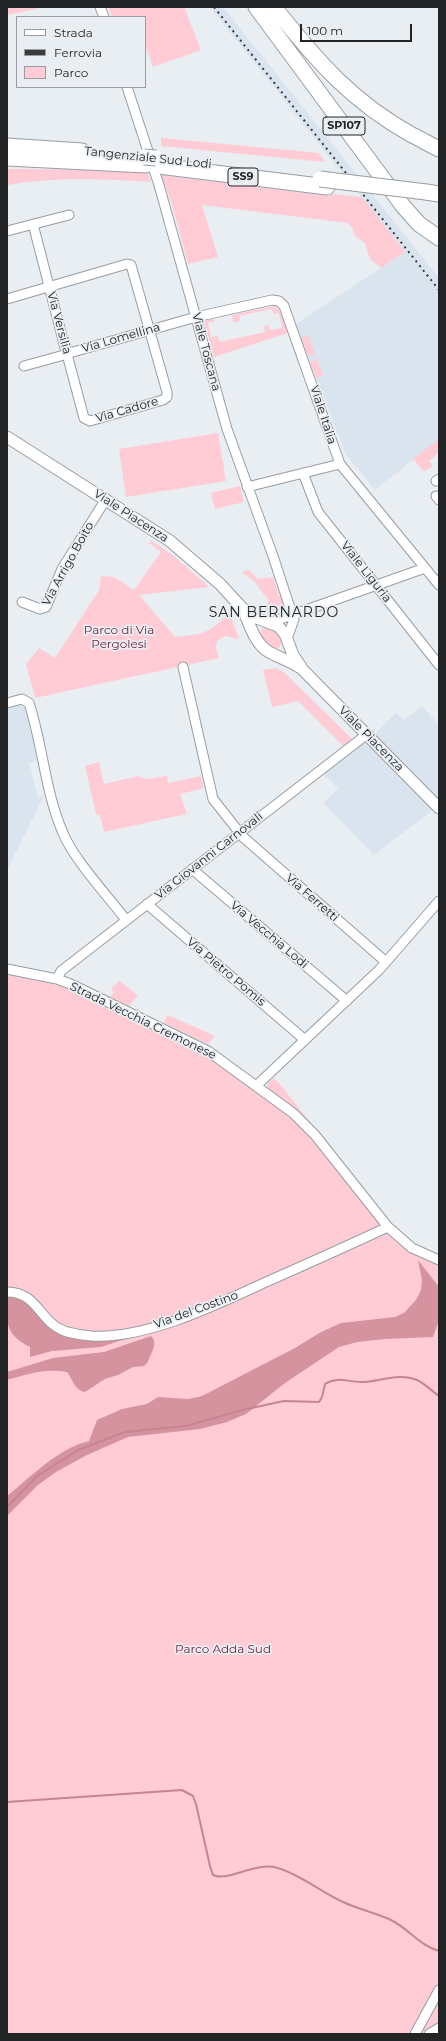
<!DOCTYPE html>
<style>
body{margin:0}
#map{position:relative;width:446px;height:2041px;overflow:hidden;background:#e9eef3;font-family:Montserrat,sans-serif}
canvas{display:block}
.frame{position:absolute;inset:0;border:8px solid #222425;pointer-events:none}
.legend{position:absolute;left:16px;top:16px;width:130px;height:72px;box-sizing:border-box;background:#e9eef3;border:1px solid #999da1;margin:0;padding:5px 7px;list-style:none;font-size:12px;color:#222425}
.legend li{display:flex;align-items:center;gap:8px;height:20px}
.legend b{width:20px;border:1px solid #999da1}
.scale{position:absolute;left:300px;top:24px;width:112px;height:18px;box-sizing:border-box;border:2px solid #222425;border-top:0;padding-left:5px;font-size:12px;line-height:14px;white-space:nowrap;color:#222425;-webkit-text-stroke:3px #e9eef3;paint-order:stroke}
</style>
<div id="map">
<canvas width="446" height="2041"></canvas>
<div class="frame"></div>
<ul class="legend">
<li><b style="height:5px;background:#fff"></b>Strada</li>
<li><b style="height:5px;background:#393c3d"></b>Ferrovia</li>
<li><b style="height:11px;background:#ffcbd4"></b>Parco</li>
</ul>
<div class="scale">100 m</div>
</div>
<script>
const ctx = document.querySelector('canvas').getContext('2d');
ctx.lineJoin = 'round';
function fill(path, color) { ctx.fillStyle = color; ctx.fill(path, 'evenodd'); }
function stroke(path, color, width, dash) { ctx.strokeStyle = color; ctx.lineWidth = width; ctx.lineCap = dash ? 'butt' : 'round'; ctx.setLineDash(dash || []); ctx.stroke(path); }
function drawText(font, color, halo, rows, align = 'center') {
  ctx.font = font + ' Montserrat,sans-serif'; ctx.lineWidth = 3.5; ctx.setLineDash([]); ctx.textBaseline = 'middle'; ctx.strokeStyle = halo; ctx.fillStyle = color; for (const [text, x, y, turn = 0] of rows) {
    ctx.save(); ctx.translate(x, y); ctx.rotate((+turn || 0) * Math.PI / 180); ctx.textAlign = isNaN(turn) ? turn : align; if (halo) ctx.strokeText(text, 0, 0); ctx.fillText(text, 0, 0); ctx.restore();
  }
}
const built = new Path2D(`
 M 210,7 L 223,7 L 439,278 L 439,439 L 375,490 L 345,453 L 296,324 L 405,252 Z
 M 17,704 L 25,708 L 39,760 L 29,763 L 38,798 L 44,796 L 7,870 L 7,708 Z
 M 422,706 L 439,725 L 439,797 L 434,804 L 436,806 L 429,813 L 374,855 L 323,803 L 338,789 L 320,770 L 366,736 L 369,739 L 396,713 L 404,720 Z`);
const green = new Path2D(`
 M 7,7 L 36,7 L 37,9 L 7,15 Z
 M 108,7 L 184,7 L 201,50 L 153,67 L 145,45 L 145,17 L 112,17 Z
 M 161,138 L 319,153 L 325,162 L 161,146 Z
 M 7,169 L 146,170 L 151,182 C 102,179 55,177 7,185 Z
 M 160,172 L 167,172 L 169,176 L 329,196 L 332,194 L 362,197 L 405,252 L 381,268 L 370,259 L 365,243 L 354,235 L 353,229 L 348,223 L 202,205 L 218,257 L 188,264 L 171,201 Z
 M 274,306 L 280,311 L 288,333 L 214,357 L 204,321 L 214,319 L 215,321 L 208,323 L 211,337 L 218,336 L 219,342 L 265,332 L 264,326 L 268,325 L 270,330 L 282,328 L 279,313 L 274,314 L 272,309 L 239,316 L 240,321 L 233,323 L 232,315 Z
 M 308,335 L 315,354 L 308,356 L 301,338 Z
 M 317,359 L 323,375 L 316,378 L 310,362 Z
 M 218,433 L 226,481 L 126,497 L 119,449 Z
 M 439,439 L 439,452 L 429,461 L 433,466 L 424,472 L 413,459 Z
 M 240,486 L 244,502 L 215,509 L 211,493 Z
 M 151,540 L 174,556 L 209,587 L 139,595 L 175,637 C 202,634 207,635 227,615 L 232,620 L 239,638 L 236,639 L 225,636 L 217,641 L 216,647 L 219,658 L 35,698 L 26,664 L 39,648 L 55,658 L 99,590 L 101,576 L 114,577 L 134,590 L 161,552 L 149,543 Z
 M 249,570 L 258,579 L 273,577 L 279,596 L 281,595 C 283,602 287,608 282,614 L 271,616 L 263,611 L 269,601 L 254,581 L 242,572 Z
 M 266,627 L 273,628 L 283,640 L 279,648 C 270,651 266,643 260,636 L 262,629 Z
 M 275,668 L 284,672 L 352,739 L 343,746 L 298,701 L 272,707 L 263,670 Z
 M 99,762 L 104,784 L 138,776 L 146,779 L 167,776 L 168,783 L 201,776 L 204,788 L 180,794 L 187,814 L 104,832 L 100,815 L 96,814 L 85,766 Z
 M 7,973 L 44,981 L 66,988 L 212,1060 L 283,1111 L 307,1132 L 381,1224 L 439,1263 L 439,2034 L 7,2034 Z
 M 119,980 L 138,996 L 129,1006 L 110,997 L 114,992 L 111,990 Z
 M 167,1015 L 170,1016 L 215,1036 L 208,1044 L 164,1023 Z
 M 274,1078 L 279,1083 L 314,1127 L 298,1112 L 267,1089 L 268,1083 Z`);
const forest = new Path2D(`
 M 418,1260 L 439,1287 L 439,1320 L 433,1337 L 385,1339 L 357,1342 L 339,1347 L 285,1383 L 246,1414 L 227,1422 L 200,1429 L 128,1437 L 87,1455 L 56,1472 L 38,1485 L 7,1516 L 7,1496 C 32,1476 57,1449 89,1441 L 97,1420 L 122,1409 L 147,1404 L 158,1397 L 188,1399 L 202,1396 L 295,1348 L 321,1332 L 341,1323 L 395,1317 L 404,1313 L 416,1300 L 421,1290 L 422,1280 Z
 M 7,1296 C 29,1296 43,1318 57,1332 L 149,1331 L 101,1347 L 52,1351 L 30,1357 L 30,1347 C 4,1334 7,1322 7,1296 Z
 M 151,1336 C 159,1344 150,1354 148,1362 L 144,1366 L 133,1367 L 118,1375 L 105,1379 L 85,1392 C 74,1390 73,1379 67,1372 C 46,1368 27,1374 7,1380 L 7,1372 L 53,1358 L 104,1352 Z`);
const stream = new Path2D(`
 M 7,1507 L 37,1476 L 78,1450 L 125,1432 L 186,1426 L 242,1410 L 284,1401 L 319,1402 L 322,1397 L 325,1384 C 337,1376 348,1382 361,1382 C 380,1382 398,1372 417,1380 C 424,1383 432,1391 439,1396
 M 7,1802 L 182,1790 L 193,1796 L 196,1804 L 210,1866 L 213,1875 C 229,1882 255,1861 278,1868 C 301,1875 321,1892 343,1902 C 358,1909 376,1913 391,1920 C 409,1929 420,1946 439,1951`);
const minor = new Path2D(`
 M 100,7 L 104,17
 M 127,87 L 159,185 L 227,429 L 273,556 L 292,614 L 294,619 L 287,639
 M 7,231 L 69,215
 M 7,299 L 127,264 L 131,265 L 167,392 L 167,397 L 163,400 L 90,421 L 84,418 L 68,358 L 68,352 L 65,348 L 33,224
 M 24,366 L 64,355 L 68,352 L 73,352 L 196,317 L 272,300 L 279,301 L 284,306 L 291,326 L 340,464 L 439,585
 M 303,473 L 318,512 L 439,665
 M 436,481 L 439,479
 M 247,487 L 340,464
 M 436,496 L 439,500
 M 22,602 L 40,609 L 46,607 L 62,569 L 106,499
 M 272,622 L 425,568
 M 183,667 L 213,799 L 243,837 L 386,962
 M 7,703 L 22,699 L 29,703 C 43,746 45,792 63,833 C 74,860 108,896 126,920
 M 192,869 L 347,1001
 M 147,904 L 305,1040
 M 7,969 L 57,979 L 73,985 L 208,1051 L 293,1113 L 315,1135 L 388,1227 L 412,1248 L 439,1260
 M 57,979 L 61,971 L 366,735
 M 256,1086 L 379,970 L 439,901
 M 7,1292 C 37,1292 39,1320 62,1330 C 71,1334 82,1335 91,1336 C 147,1339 216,1305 266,1282 C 307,1264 347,1246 388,1227
 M 415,2034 L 439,1990
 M 429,2034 L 439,2028`);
const tertiary = new Path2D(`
 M 7,437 L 170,541 L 220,584 L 243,609 L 254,617 L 278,626 L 285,634 L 293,655 L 303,670 L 439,808
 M 243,609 C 249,623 254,641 266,650 C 276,657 289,660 299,667`);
const trunk = new Path2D(`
 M 256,7 L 403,206 L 419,224 L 439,238
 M 274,7 C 316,60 352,102 412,135 C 421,139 430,145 439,149
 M 7,146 L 82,151
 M 7,158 L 146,165
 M 159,166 L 327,187
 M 426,192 L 439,194`);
const rail = new Path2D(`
 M 214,7 L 439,290`);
const trunkBridge = new Path2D(`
 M 144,157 L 156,158
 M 320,179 L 426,192`);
const shields = [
 [344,126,42],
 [243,177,30]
];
const shieldNames = [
 ["SP107",344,126],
 ["SS9",243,177]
];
const streetNames = [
 ["Tangenziale Sud Lodi",148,158,6],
 ["Via Versilia",59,323,75],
 ["Via Lomellina",121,338,-16],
 ["Viale Toscana",206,352,75],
 ["Via Cadore",127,410,-16],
 ["Viale Italia",323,415,72],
 ["Viale Piacenza",131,516,33],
 ["Via Arrigo Boito",68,564,-61],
 ["Viale Liguria",366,572,52],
 ["Viale Piacenza",371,739,45],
 ["Via Giovanni Carnovali",209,856,-38],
 ["Via Ferretti",312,898,41],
 ["Via Vecchia Lodi",269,935,40],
 ["Via Pietro Pomis",226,972,40],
 ["Strada Vecchia Cremonese",143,1021,26],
 ["Via del Costino",196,1310,-20]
];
const parkNames = [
 ["Parco di Via",119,630],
 ["Pergolesi",119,644],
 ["Parco Adda Sud",223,1649]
];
const quarterNames = [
 ["SAN BERNARDO",274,613]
];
fill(built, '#d9e4ef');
fill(green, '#ffcbd4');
fill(forest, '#d5939f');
stroke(stream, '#c68591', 2);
stroke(minor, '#989da2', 11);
stroke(tertiary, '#989da2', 13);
stroke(trunk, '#989da2', 17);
stroke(minor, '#fff', 9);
stroke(tertiary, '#fff', 11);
stroke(trunk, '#fff', 15);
stroke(rail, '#393c3d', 2, [2, 4]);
stroke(trunkBridge, '#989da2', 17, []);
stroke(trunkBridge, '#fff', 15);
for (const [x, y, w] of shields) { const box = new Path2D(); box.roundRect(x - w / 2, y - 9, w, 18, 3); ctx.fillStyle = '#e9eef3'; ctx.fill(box); stroke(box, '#222425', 1); }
drawText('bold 11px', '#222425', null, shieldNames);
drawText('12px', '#222425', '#e9eef3', streetNames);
drawText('12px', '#73253a', '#e9eef3', parkNames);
ctx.letterSpacing = '1px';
drawText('14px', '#222425', '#e9eef3', quarterNames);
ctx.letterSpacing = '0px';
</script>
